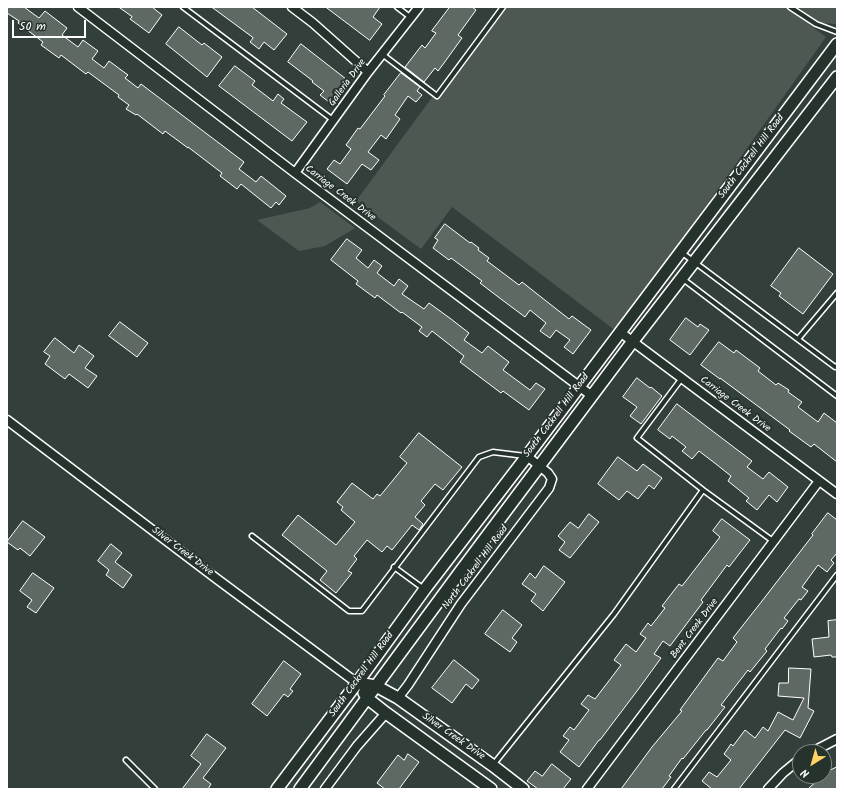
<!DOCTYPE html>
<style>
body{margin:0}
#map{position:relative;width:844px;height:796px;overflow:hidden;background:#333f3a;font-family:Kalam,sans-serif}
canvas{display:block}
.frame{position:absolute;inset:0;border:8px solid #fff;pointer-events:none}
.north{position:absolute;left:792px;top:744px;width:40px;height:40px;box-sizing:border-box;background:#26332d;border:1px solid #7d8581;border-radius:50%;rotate:217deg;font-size:11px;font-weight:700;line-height:16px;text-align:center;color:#fff}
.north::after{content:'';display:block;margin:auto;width:14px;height:18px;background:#ffd166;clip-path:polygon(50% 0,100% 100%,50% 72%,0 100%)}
.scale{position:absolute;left:12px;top:20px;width:74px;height:18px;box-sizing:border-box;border:2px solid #fff;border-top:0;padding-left:5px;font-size:12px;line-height:14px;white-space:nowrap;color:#fff;-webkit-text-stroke:3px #26332d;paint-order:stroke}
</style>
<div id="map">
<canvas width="844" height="796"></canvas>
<div class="frame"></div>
<div class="north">N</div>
<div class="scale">50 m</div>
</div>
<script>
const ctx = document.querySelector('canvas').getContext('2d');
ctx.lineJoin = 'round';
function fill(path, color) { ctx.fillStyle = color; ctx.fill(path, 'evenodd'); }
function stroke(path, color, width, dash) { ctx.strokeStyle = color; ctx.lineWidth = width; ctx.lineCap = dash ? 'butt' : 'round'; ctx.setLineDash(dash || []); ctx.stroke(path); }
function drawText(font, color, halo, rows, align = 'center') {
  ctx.font = font + ' Kalam,sans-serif'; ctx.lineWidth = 4; ctx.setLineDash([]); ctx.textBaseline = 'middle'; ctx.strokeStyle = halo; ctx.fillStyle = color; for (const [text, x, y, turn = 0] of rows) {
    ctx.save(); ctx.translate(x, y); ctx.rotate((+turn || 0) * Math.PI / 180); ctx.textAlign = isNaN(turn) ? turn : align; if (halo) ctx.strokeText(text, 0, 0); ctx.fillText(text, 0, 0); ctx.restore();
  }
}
const green = new Path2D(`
 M 507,7 L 786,7 L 826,37 L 659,272 L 616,331 L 452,207 L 421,249 L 356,201 L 433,96 L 438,99 Z
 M 798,7 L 837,7 L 837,23 L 836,24 L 819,23 Z
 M 320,202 L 355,228 L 325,246 L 299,251 L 257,220 L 310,208 Z`);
const building = new Path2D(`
 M 7,7 L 24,7 L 39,18 L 45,11 L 67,28 L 62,35 L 78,47 L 83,40 L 98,51 L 92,59 L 104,68 L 109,61 L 128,75 L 125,78 L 138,88 L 141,84 L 244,162 L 239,169 L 256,182 L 261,176 L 286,196 L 279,205 L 276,202 L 271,208 L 241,184 L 237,189 L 220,176 L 222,173 L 188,147 L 188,148 L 165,131 L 163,134 L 137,114 L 136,115 L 126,109 L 129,105 L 118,97 L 119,95 L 88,72 L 86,74 L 61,55 L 59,58 L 41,45 L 43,42 L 18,23 L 19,21 L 7,13 Z
 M 119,7 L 152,7 L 162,15 L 149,33 L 130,19 L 132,17 Z
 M 212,7 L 252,7 L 287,34 L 274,50 L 264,42 L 259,49 L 250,42 L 253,38 Z
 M 326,7 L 380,7 L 373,17 L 382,24 L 370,40 Z
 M 450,7 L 472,7 L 476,10 L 458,35 L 462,38 L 444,63 L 438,71 L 435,68 L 424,82 L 405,67 L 422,45 L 425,48 L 436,33 L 432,31 Z
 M 179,27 L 202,45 L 204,43 L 222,57 L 207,77 L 166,44 Z
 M 301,44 L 346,79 L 329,102 L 320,95 L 324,91 L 312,82 L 313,81 L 288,62 Z
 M 235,66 L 255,81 L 252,85 L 273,101 L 278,94 L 284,99 L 281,103 L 307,122 L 292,141 L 219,86 Z
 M 401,73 L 420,87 L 417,91 L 422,95 L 416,102 L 408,96 L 395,115 L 400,119 L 386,139 L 381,135 L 368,152 L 379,160 L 371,170 L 362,164 L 347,184 L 327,169 L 334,160 L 340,164 L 351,149 L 346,145 L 358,128 L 360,129 L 385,96 L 384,95 Z
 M 445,224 L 470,243 L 471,242 L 479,248 L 478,250 L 489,258 L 487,261 L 519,285 L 522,282 L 569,319 L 572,316 L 591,330 L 573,354 L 564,347 L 570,340 L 556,330 L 550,338 L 540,331 L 546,323 L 530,310 L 525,317 L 497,296 L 480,283 L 482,281 L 451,258 L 449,260 L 433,248 L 438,240 L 435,238 Z
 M 347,239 L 362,250 L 356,258 L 368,268 L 374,260 L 382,266 L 377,273 L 394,286 L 399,279 L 408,286 L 402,294 L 424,309 L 429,303 L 451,319 L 469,333 L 464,340 L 482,353 L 488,346 L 501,356 L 509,362 L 503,370 L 530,390 L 536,383 L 545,389 L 529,410 L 503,391 L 501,393 L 460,362 L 464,356 L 432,331 L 427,337 L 419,331 L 422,327 L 402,312 L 401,313 L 377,295 L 375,298 L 356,284 L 358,281 L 331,260 Z
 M 799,248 L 833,274 L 803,314 L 779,296 L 781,293 L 771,286 Z
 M 686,318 L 698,327 L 700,324 L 709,330 L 690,355 L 670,340 Z
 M 120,322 L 148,343 L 137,357 L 109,336 Z
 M 55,338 L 74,353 L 79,345 L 94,356 L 85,368 L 97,376 L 88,388 L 69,374 L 65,379 L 45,364 L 50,356 L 44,352 Z
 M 719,342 L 734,353 L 736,350 L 760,368 L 758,371 L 776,385 L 778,383 L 789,390 L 788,392 L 802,402 L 798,407 L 818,422 L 824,413 L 837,423 L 837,462 L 814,444 L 811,447 L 789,431 L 790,430 L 720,378 L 720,379 L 701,365 Z
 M 637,378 L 650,388 L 651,387 L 662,396 L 641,424 L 630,416 L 637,407 L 623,397 Z
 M 677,404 L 752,461 L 747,467 L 763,479 L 769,472 L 788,487 L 777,502 L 769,495 L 757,510 L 746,501 L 749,498 L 728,481 L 731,476 L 716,464 L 699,451 L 692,459 L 682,451 L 686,447 L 672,436 L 670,439 L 658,430 Z
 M 419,433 L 462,467 L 443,490 L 435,484 L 421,501 L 425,505 L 415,517 L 423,524 L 419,530 L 412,525 L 392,550 L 387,546 L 382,552 L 367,540 L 354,556 L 357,559 L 348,571 L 352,573 L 336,593 L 320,580 L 327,571 L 282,535 L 298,515 L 336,545 L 355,522 L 341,510 L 343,507 L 337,502 L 352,483 L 373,499 L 377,494 L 380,496 L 407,463 L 400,457 Z
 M 618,457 L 637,471 L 643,464 L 662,478 L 654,489 L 649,485 L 638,499 L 627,491 L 619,500 L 598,484 Z
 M 828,513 L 837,520 L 837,553 L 831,560 L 834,563 L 827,572 L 818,565 L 802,587 L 808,591 L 801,600 L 799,599 L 784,618 L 788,621 L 782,629 L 781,628 L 765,649 L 767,651 L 750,672 L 748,670 L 721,705 L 725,707 L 707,730 L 706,730 L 683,759 L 682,758 L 669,776 L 671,777 L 662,789 L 621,789 L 652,747 L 682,711 L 680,710 L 718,658 L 723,661 L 737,642 L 733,638 L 762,601 L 813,535 L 812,534 Z
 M 589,514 L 599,522 L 570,558 L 559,550 L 565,542 L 558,536 L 570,522 L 578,528 Z
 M 722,519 L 750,540 L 729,567 L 727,565 L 701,600 L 703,602 L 670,646 L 663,641 L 654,654 L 661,658 L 640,687 L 600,740 L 599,740 L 579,767 L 560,752 L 569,740 L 563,736 L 570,727 L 574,730 L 589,710 L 581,704 L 588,695 L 595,699 L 621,665 L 614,660 L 626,644 L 636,652 L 646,638 L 640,634 L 648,623 L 651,626 L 665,608 L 662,606 L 679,584 L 682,586 L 720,537 L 713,531 Z
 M 23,521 L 45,537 L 30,556 L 20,548 L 18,550 L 7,542 Z
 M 111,544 L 122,553 L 115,562 L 132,575 L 123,588 L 106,575 L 109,570 L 98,561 Z
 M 544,566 L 565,582 L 543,611 L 531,601 L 536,594 L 522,584 L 530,573 L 535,578 Z
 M 33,573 L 54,588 L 36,613 L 27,607 L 32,600 L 20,591 Z
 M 503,610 L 522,625 L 512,638 L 517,642 L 510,652 L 485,634 Z
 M 837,620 L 837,657 L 832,657 L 831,655 L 814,657 L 812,639 L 829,637 L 828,621 Z
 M 454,660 L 479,680 L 472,689 L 466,684 L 452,703 L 432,688 Z
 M 284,661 L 301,674 L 290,689 L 293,691 L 288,697 L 284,694 L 267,716 L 252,704 Z
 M 789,668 L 811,669 L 808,708 L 814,711 L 800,738 L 785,730 L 739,789 L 712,789 L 702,781 L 709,772 L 717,777 L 731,760 L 724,754 L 731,744 L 733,746 L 745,730 L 755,738 L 763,727 L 768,731 L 778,712 L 793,720 L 804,698 L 778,696 L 779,683 L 788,683 Z
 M 207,734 L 226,748 L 203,778 L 211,784 L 208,789 L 182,789 L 201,764 L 191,756 Z
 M 408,754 L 419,762 L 399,789 L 385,789 L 377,783 L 398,755 L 404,760 Z
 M 552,764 L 571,779 L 563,789 L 538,789 L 527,781 L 535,771 L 542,776 Z
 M 837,767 L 837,789 L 808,789 L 822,776 L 824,776 L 824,774 Z`);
const lane = new Path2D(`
 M 183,7 L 333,120
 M 397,7 L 410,17
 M 790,7 L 816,24 L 837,32
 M 382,54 L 437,96 L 503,7
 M 681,252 L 835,367 L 837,366
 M 683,279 L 837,396
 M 798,339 L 837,293
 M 682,378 L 637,438 L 703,490 L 773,541
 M 252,536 L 349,611 L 362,611 L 479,457 L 493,452 L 525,456
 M 394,567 L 424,589
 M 126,760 L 155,789
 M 493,765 L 614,614 L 703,490
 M 674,789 L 837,575`);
const street = new Path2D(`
 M 78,7 L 295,173 L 592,396
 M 292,7 L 313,23 L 368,72
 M 295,173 L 368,72 L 419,7
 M 620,332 L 837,494
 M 7,420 L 217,579 L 357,683
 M 398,698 L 408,685 L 461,604 L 549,488 L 552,479 L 548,473 L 527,456
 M 812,752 L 837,739
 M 325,789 L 357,746 L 386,713
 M 587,789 L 819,481
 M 768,789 L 783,773 L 800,759`);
const secondary = new Path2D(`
 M 357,683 L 376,686 L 398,698 L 492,765 L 523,789
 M 364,693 L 367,698 L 386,713 L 491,789
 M 277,789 L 357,683 L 425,589 L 527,456 L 837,44
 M 300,789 L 460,572 L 633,341 L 837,77`);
const streetNames = [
 ["Galleria Drive",348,83,-54],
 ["South Cockrell Hill Road",752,157,-53],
 ["Carriage Creek Drive",340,194,37],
 ["Carriage Creek Drive",735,405,37],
 ["South Cockrell Hill Road",557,416,-53],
 ["Silver Creek Drive",182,552,37],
 ["North Cockrell Hill Road",476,568,-53],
 ["Bent Creek Drive",695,629,-53],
 ["South Cockrell Hill Road",362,675,-54],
 ["Silver Creek Drive",453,737,35]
];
fill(green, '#4d5853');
fill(building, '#5f6964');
stroke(building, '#fff', 1);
stroke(lane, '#fff', 7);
stroke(street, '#fff', 11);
stroke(secondary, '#fff', 14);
stroke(lane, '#26332d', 4);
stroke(street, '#26332d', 8);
stroke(secondary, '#26332d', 11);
drawText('10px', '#fff', '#26332d', streetNames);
</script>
